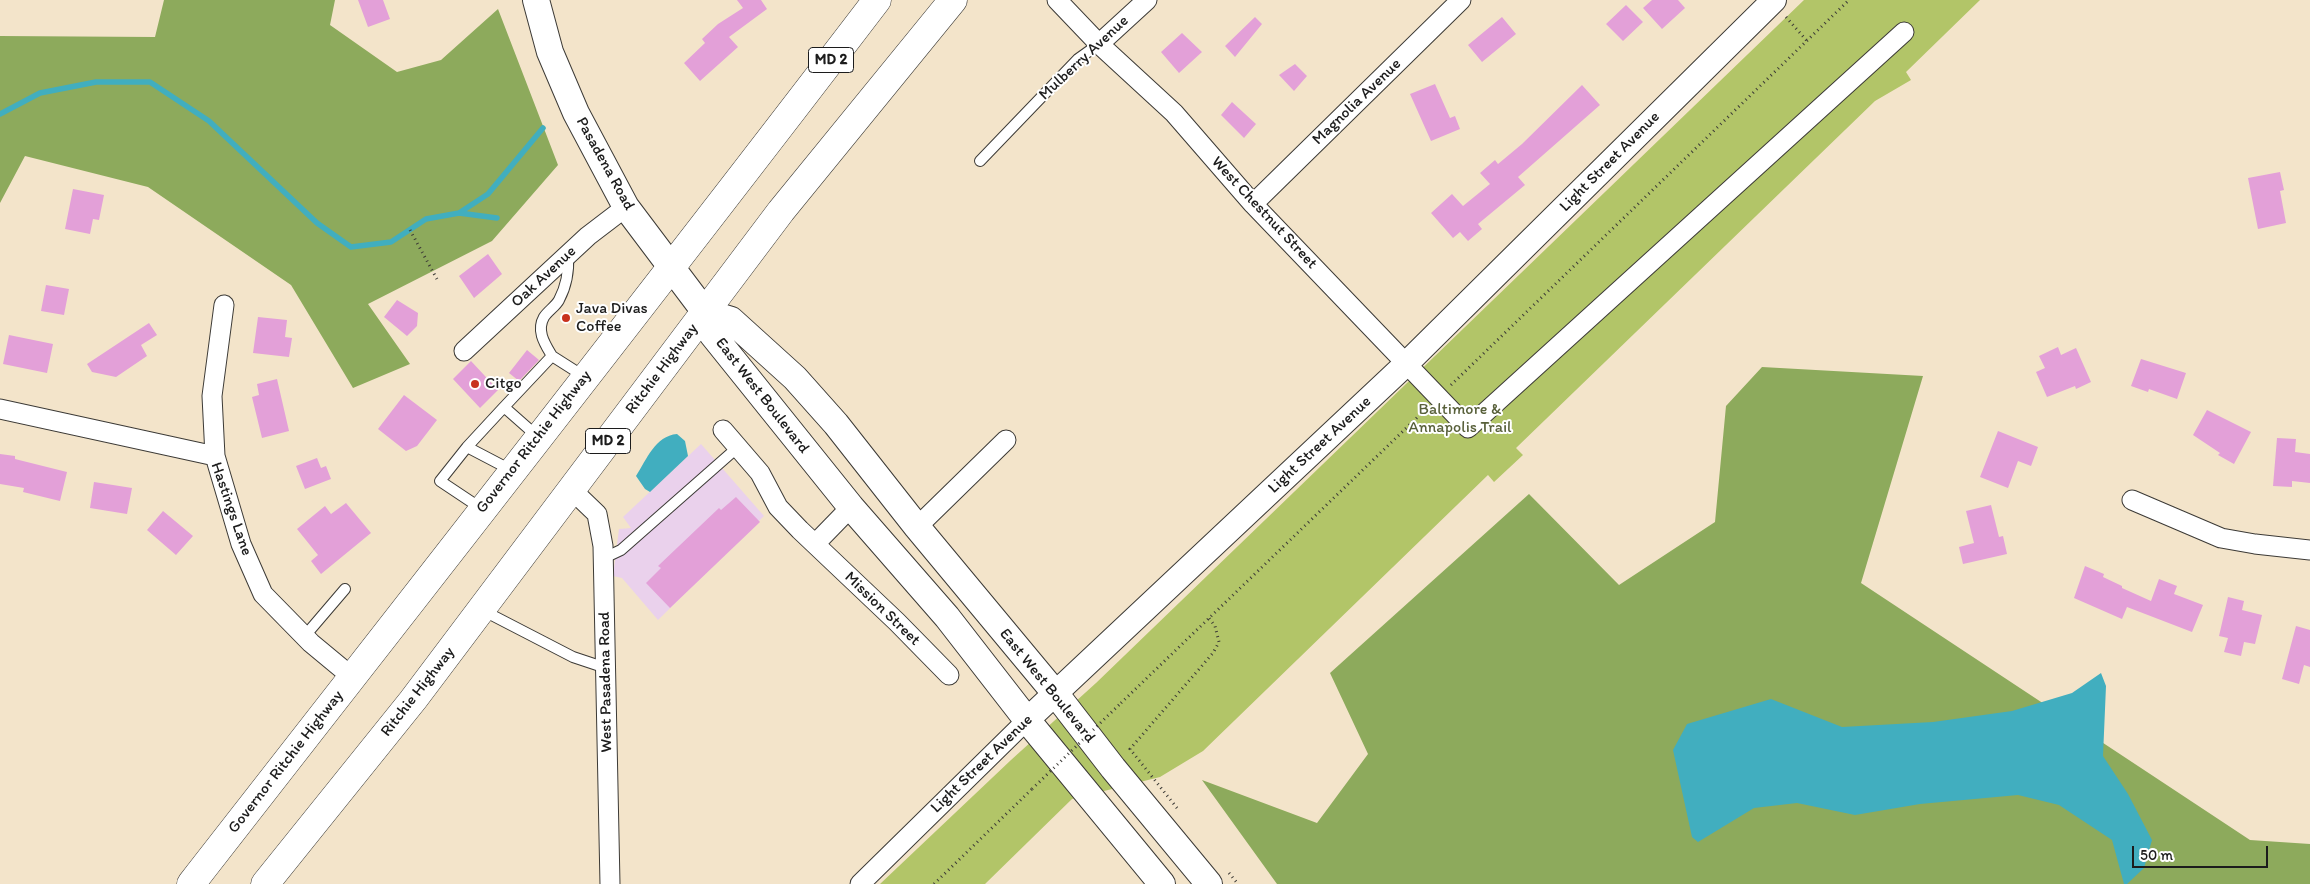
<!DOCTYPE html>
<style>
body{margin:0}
#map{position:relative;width:2310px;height:884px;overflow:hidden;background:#f3e4ca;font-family:Itim,sans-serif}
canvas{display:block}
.scale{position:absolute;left:2132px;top:846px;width:136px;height:22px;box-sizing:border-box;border:2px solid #1c1c1c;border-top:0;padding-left:6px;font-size:15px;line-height:18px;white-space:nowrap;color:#1c1c1c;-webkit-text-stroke:4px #fff;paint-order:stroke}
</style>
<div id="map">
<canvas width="2310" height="884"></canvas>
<div class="scale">50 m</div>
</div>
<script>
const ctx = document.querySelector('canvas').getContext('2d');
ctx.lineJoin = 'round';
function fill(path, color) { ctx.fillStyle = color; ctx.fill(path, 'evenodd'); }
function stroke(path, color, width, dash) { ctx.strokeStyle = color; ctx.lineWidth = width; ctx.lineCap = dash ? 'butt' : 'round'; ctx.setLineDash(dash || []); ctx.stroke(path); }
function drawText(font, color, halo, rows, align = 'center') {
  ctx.font = font + ' Itim,sans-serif'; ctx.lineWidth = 4; ctx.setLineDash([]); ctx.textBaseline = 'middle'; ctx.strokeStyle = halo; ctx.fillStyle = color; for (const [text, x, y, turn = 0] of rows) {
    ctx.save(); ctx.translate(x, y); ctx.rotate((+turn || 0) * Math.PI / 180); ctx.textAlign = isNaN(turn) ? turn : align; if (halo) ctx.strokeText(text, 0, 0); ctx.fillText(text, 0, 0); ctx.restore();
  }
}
const built = new Path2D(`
 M 701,444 L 764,516 L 658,620 L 622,578 L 613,576 L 619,529 L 631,528 L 623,517 Z`);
const green = new Path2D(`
 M 1804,0 L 1980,0 L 1906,72 L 1911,80 L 1875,101 L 1516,448 L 1523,455 L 1494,482 L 1488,475 L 1203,751 L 1160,777 L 1072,799 L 985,884 L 880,884 L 1011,760 L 1096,683 Z`);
const forest = new Path2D(`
 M 164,0 L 335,0 L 330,25 L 397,72 L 441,60 L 498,9 L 558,165 L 492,241 L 368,304 L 410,364 L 353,388 L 291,285 L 148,187 L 25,156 L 0,203 L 0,36 L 155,37 Z
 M 1762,367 L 1923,376 L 1861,583 L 2250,840 L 2310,844 L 2310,884 L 1277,884 L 1202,780 L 1317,823 L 1368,754 L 1330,673 L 1529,494 L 1619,585 L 1715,522 L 1726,406 Z`);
const water = new Path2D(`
 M 677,434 L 685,441 L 688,456 L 650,492 L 645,489 L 636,476 C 647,459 655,436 677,434 Z
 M 2101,673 L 2106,686 L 2103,756 L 2128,794 L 2152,840 L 2144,868 L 2127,884 L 2124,884 L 2112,840 L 2059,805 L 2018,795 L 1920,804 L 1855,815 L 1797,803 L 1754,808 L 1698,842 L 1692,837 L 1673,750 L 1687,724 L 1771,699 L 1842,727 L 1933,722 L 2012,711 L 2072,693 Z`);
const stream = new Path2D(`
 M 0,114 L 40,93 L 96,82 L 150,82 L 209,121 L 317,223 L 351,247 L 391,242 L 426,219 L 459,213 L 488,194 L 543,128
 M 459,213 L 497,218`);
const building = new Path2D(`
 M 358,0 L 383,0 L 390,19 L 368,27 Z
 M 737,0 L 761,0 L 767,9 L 729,37 L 738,47 L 700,81 L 684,63 L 705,43 L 702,39 L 718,24 L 743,8 Z
 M 1652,0 L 1678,0 L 1685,8 L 1662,29 L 1643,8 Z
 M 1626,5 L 1643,22 L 1623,41 L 1606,24 Z
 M 1255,17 L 1262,24 L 1235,57 L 1225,46 Z
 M 1502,17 L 1516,34 L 1482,62 L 1468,45 Z
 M 1182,33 L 1202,52 L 1179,73 L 1161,52 Z
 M 1295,64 L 1307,76 L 1294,91 L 1279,75 Z
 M 1435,84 L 1450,118 L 1455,116 L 1460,129 L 1431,141 L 1410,94 Z
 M 1582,85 L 1600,105 L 1518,177 L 1525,185 L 1478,224 L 1482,229 L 1468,241 L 1460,232 L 1453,238 L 1431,213 L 1452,194 L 1463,206 L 1490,184 L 1480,173 L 1495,160 L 1498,164 L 1522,144 Z
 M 1232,102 L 1256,124 L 1244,138 L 1221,115 Z
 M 2280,172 L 2284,190 L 2280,191 L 2286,223 L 2258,229 L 2248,178 Z
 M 73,189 L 104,195 L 99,220 L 93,219 L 90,234 L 65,229 Z
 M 488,254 L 502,274 L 474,298 L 459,276 Z
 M 46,285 L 69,289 L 64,315 L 41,311 Z
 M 397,300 L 418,313 L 417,326 L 407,336 L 384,317 Z
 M 258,317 L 287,320 L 285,337 L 292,338 L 289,357 L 253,353 Z
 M 149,323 L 157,335 L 141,345 L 147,356 L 116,377 L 92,372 L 87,364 Z
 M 9,335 L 53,344 L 47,373 L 3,364 Z
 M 2058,347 L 2061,355 L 2076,348 L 2091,382 L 2076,389 L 2075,386 L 2047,397 L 2036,372 L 2045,368 L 2039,356 Z
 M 527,350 L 539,360 L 519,381 L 509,373 Z
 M 2141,359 L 2186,373 L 2177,399 L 2149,389 L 2148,392 L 2131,386 Z
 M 471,361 L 498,390 L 480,408 L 453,379 Z
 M 277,379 L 289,431 L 262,438 L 252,397 L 259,395 L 257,384 Z
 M 404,395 L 437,420 L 417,446 L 406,451 L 378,429 Z
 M 2207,410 L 2251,432 L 2234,464 L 2218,455 L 2220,453 L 2193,435 Z
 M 1998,431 L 2038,447 L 2031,466 L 2018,461 L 2008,488 L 1980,477 Z
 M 2277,438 L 2296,439 L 2295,452 L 2310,454 L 2310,483 L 2292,481 L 2292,487 L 2273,486 Z
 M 0,454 L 15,456 L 15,459 L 67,472 L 60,501 L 23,492 L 24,488 L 0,484 Z
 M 317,458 L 321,468 L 326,466 L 331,479 L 305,489 L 296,466 Z
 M 94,482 L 132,488 L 127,514 L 90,508 Z
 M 736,497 L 760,522 L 670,608 L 646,583 L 661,568 L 658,566 L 719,508 L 721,510 Z
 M 346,503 L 371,533 L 321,574 L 311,561 L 318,555 L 297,529 L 325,506 L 331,514 Z
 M 1991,505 L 1999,537 L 2003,536 L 2007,554 L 1963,564 L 1959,547 L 1974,543 L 1966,511 Z
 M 163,511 L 193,536 L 176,555 L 147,530 Z
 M 2085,566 L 2104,574 L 2103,577 L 2122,586 L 2122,588 L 2151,601 L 2159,579 L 2177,586 L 2174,594 L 2203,605 L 2192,632 L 2127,607 L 2122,619 L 2074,598 Z
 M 2228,597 L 2244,601 L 2242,610 L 2262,615 L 2255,644 L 2244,642 L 2241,656 L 2224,652 L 2228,638 L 2219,636 Z
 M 2296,626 L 2310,630 L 2310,667 L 2304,665 L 2299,684 L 2282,679 Z`);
const path = new Path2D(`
 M 1786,17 L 1807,41
 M 410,230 L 438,281
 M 1451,385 L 1849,0
 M 1121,703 L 1426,409
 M 1177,808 L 1130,749 L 1213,653 L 1219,642 L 1215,626 L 1209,618
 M 1229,873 L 1238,884
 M 934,884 L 1032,789`);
const service = new Path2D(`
 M 980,161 L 1078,59 L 1099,44
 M 552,356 C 545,344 536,331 544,317 C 548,311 556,306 559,300 C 567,285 569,270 568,255
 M 504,407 L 552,356 L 585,377
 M 467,447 L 504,407 L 538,437
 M 482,509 L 440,481 L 467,447 L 511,470
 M 604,558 L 621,550 L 738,447
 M 482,610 L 573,657 L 606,668
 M 304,637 L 345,589`);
const minor = new Path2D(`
 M 1057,0 L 1099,44 L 1174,113 L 1253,204 L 1468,428 L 1904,32
 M 1099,44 L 1147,0
 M 1253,204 L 1461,0
 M 464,351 L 588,236 L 626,207
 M 0,409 L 215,456 L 241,544 L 263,594 L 311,643 L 352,677
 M 723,430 L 760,473 L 778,507 L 800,530 L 897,622 L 949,675
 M 215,456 L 212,396 L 224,305
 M 572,490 L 597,514 L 603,546 L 610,884
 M 2132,500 L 2221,538 L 2255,544 L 2310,550
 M 917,527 L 1006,440
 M 815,544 L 851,507
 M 860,884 L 1027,720`);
const tertiary = new Path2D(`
 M 1027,720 L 1406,364 L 1774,0`);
const secondary = new Path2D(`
 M 536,0 L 550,52 L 576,113 L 626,207 L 705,312 L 712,334 L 851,507 L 947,617 L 1027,720 L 1162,884
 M 705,312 L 731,320 L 795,378 L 836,424 L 917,527 L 1055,693 L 1113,768 L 1209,884`);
const trunk = new Path2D(`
 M 191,884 C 420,590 651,296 877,0
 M 265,884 L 413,700 L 781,211 L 953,0`);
const pathBridge = new Path2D(`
 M 1032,789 L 1121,703`);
const markers = [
 [566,318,5,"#c8321e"],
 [475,384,5,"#c8321e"]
];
const shields = [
 [831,60,45],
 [608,441,45]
];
const shieldNames = [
 ["MD 2",831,60],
 ["MD 2",608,441]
];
const streetNames = [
 ["Mulberry Avenue",1084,58,-43],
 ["Magnolia Avenue",1357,102,-44],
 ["Light Street Avenue",1610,162,-45],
 ["Pasadena Road",605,164,61],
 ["West Chestnut Street",1264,213,47],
 ["Oak Avenue",544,277,-43],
 ["Ritchie Highway",662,369,-53],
 ["East West Boulevard",762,396,52],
 ["Governor Ritchie Highway",534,442,-52],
 ["Light Street Avenue",1320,445,-43],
 ["Hastings Lane",231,509,71],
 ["Mission Street",882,609,44],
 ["West Pasadena Road",606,682,-91],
 ["East West Boulevard",1047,686,51],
 ["Ritchie Highway",418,692,-52],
 ["Governor Ritchie Highway",286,762,-52],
 ["Light Street Avenue",982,764,-44]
];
const poiNames = [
 ["Java Divas",576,309],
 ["Coffee",576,327],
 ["Citgo",485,384]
];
const parkNames = [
 ["Baltimore &",1460,410],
 ["Annapolis Trail",1460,428]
];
fill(built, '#ead1ec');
fill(green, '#b2c568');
fill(forest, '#8daa5c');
fill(water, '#41aebf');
stroke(stream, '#41aebf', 5.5);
fill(building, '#e3a0d8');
stroke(service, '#3c3a36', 12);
stroke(minor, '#3c3a36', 21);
stroke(tertiary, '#3c3a36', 26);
stroke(secondary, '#3c3a36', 28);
stroke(trunk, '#3c3a36', 29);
stroke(path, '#3c3a36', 3, [1, 4]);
stroke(service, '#fff', 10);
stroke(minor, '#fff', 19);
stroke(tertiary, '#fff', 24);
stroke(secondary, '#fff', 26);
stroke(trunk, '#fff', 28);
stroke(pathBridge, '#3c3a36', 3, [1, 4]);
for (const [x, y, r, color] of markers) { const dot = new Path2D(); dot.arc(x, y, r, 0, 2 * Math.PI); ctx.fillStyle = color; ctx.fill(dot); stroke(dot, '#fff', 2); }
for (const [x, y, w] of shields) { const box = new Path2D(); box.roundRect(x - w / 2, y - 12.5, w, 25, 4); ctx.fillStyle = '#fff'; ctx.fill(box); stroke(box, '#1c1c1c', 1); }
drawText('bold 15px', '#1c1c1c', null, shieldNames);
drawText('16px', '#1c1c1c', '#fff', streetNames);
drawText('16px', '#1c1c1c', '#fff', poiNames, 'left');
drawText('16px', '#58603a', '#fff', parkNames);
</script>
